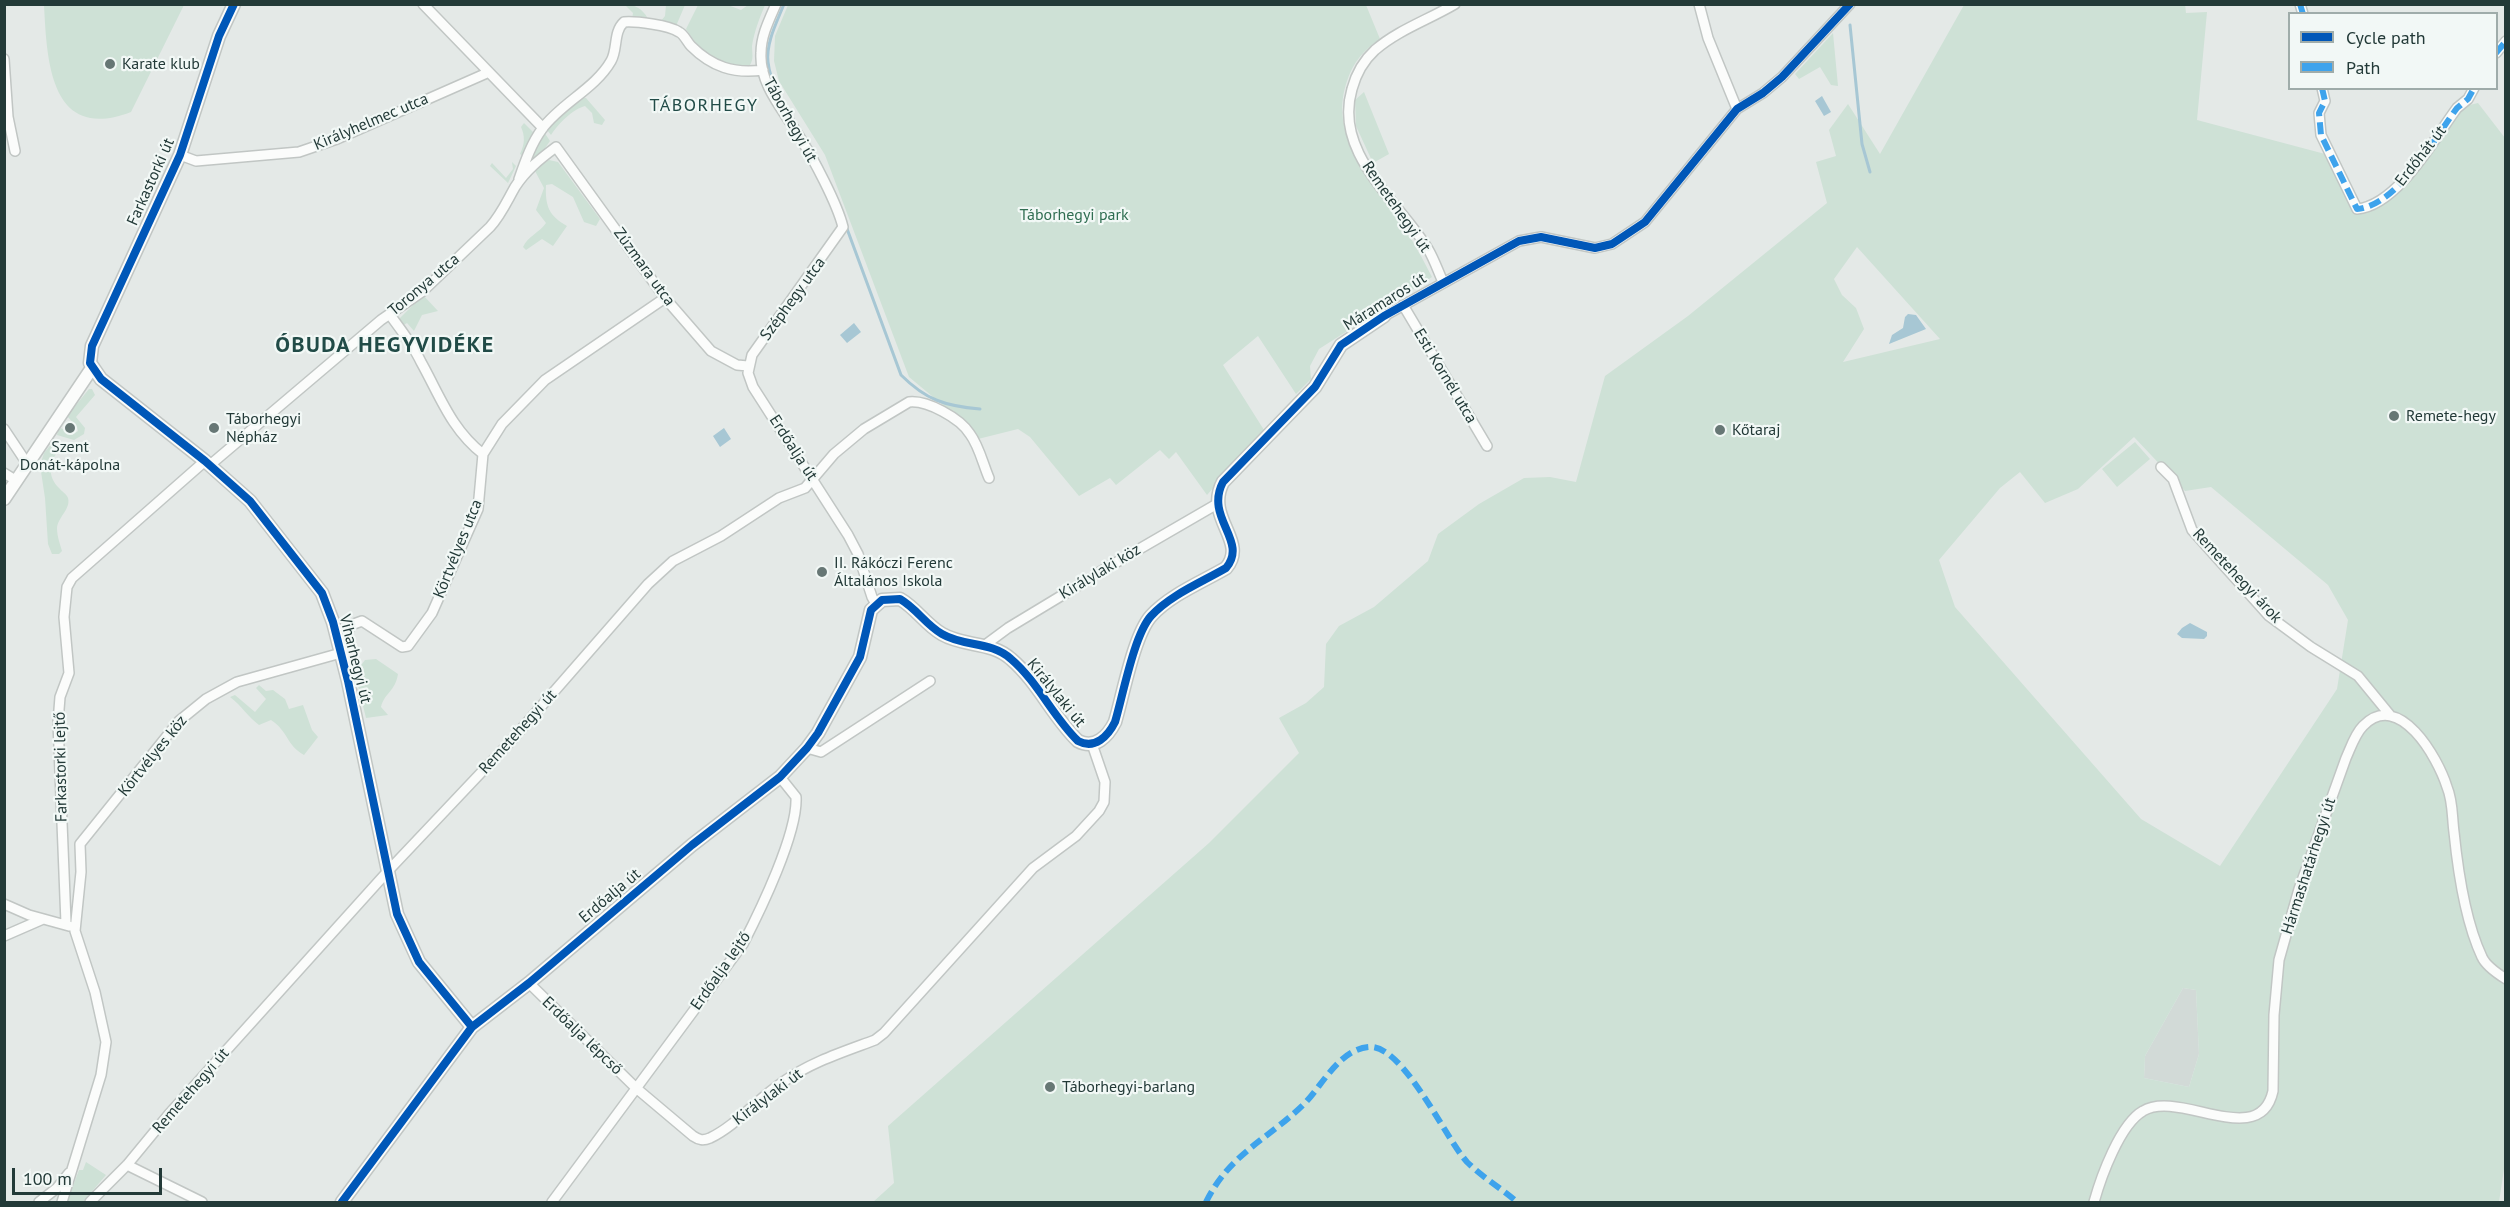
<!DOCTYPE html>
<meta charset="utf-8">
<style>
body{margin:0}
#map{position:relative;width:2510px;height:1207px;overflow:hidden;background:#e4e9e7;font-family:"PT Sans",sans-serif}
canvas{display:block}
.frame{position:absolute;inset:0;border:6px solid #233a38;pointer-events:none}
.legend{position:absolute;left:2288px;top:12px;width:210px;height:78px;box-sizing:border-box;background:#f2f8f6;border:2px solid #9facaa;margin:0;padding:8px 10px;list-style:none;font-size:18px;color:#233a38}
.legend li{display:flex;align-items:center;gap:12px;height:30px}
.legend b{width:30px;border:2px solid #9facaa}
.scale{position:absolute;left:12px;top:1168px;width:150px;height:27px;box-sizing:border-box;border:3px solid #233a38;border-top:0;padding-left:8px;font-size:18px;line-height:21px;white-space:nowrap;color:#233a38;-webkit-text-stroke:4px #f2f8f6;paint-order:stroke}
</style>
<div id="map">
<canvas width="2510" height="1207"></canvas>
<div class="frame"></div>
<ul class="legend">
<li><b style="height:8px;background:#0057b8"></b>Cycle path</li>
<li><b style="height:8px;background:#3ea3ec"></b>Path</li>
</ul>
<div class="scale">100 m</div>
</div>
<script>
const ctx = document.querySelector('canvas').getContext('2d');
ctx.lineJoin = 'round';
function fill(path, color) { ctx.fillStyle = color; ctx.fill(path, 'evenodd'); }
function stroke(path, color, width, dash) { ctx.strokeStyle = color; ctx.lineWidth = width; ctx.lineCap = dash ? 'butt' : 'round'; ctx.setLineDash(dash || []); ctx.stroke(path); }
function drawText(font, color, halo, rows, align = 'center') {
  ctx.font = font + ' "PT Sans",sans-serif'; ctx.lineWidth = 4.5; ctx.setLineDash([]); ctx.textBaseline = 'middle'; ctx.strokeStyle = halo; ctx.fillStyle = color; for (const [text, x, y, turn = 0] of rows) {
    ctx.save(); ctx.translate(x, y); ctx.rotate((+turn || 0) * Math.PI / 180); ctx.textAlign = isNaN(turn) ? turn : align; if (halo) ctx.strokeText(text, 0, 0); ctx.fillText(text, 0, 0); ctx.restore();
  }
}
const built = new Path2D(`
 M 2183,988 L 2196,990 L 2199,1054 L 2189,1087 L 2144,1078 L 2145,1056 Z`);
const green = new Path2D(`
 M 2185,4 L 2186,13 L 2207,12 L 2197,120 L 2325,154 L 2357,209 L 2397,189 L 2457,108 L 2478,103 L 2505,138 L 2506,1156 L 2499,1202 L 873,1202 L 894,1183 L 888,1126 L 1209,843 L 1299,753 L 1279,718 L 1306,703 L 1324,687 L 1326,644 L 1339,626 L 1374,607 L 1428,561 L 1438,534 L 1479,504 L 1524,478 L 1550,477 L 1576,482 L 1605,376 L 1688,316 L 1827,203 L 1816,162 L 1836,156 L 1829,130 L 1848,104 L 1880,154 L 1964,5 ZM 1857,247 L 1940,339 L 1843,362 L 1864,329 L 1856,308 L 1842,295 L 1834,279 ZM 2134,437 L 2185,491 L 2211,487 L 2328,585 L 2348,620 L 2337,689 L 2220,866 L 2141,819 L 1955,607 L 1939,560 L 2000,488 L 2020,472 L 2045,503 L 2078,489 ZM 2183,988 L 2196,990 L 2199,1054 L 2189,1087 L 2144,1078 L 2145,1056 Z
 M 44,5 L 44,4 L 184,5 L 131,112 C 50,143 47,61 44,5 Z
 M 625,5 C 634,4 642,9 647,17 L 646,21 L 632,19 L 633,13 Z
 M 666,5 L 685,5 L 676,26 L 661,21 L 665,16 Z
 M 698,5 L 728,5 L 741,10 L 748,5 L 765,5 C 760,17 754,32 752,46 C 752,54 754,58 750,65 C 719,69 702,54 686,29 Z
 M 788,5 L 1366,5 L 1380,39 C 1364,50 1353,62 1347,81 C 1330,131 1362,163 1388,202 C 1404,226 1419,251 1432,277 L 1319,349 L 1310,366 L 1311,379 L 1296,394 L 1258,336 L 1223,365 L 1264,430 L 1207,495 L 1176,452 L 1169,459 L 1160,450 L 1116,485 L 1110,478 L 1079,496 L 1030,437 L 1018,429 L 978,439 L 962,421 L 909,377 L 825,155 L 779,81 L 774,61 L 775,36 Z
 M 1833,33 L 1838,86 L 1831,85 L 1820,67 L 1799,79 L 1795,74 Z
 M 1364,92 L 1389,154 L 1373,163 L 1356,126 L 1355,100 Z
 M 581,97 L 586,98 L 605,120 L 602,125 L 594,123 L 592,113 L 585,106 C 573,109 558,124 551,135 L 547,130 C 556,117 571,109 581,97 Z
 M 524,123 L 535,134 L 523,156 L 520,154 C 525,144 525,136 521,127 Z
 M 544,132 L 550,141 L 538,158 L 529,166 L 528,158 Z
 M 549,160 L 558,162 L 600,219 L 596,226 L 584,222 L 573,197 L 552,184 L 546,185 C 545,206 549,216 567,226 L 553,246 L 542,239 L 526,250 L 523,247 C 528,236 539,233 546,223 L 536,210 L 544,188 L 534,169 Z
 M 512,162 L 516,166 L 508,183 L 490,166 L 492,163 L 506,178 L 513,169 Z
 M 423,295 L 438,311 L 422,315 L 414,331 L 407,323 L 402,326 L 398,320 Z
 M 89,389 L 92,389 L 95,395 L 76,417 L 85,428 L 84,434 L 74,440 L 57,435 L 58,430 L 61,428 L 72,435 L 78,431 L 77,427 L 67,416 Z
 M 53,442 L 58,444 L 59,450 C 49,462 47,476 59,488 C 62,492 66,493 68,498 C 71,509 58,517 57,528 C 57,536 60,544 62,551 L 59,554 L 52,554 L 48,544 L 45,498 L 40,465 L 44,453 Z
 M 2135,442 L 2150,459 L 2117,487 L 2102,469 Z
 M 376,659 L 398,674 C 395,692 385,692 381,707 L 388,715 L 366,718 L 355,673 L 365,660 Z
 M 259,685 L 266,691 L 273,690 L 285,699 L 289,709 L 303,705 L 312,730 L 318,737 L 304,755 C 286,745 289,732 271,720 L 259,725 C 248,717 242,706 230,697 L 235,695 L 255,712 L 266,699 L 256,688 Z
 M 86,1162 L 106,1175 L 83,1202 L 67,1202 L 79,1170 L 83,1170 Z`);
const water = new Path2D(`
 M 1822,96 L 1831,112 L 1824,116 L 1815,101 Z
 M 1908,314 L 1916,315 L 1926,329 L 1889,344 L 1892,335 L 1903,328 L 1905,317 Z
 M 854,323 L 861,332 L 847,343 L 840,335 Z
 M 724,428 L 731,439 L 720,447 L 713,436 Z
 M 2190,623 L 2207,632 L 2207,636 L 2204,639 L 2182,638 L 2177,634 L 2182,628 Z`);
const stream = new Path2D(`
 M 784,4 C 777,22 766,42 768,62 C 771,96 809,137 823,170
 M 1850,25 L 1862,144 L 1870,172
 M 846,226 L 901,375 C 926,400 945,406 980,409`);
const minor = new Path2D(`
 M 423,4 L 543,128
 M 776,4 C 769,20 761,36 761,53 C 759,84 784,111 799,136 C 813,158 837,203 843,227 L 752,355 L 748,373 L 753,387 L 848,535 L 858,554 L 872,597 L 876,604
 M 1699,4 L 1708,38 L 1737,109
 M 2300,4 L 2303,14
 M 2496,53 L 2506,41
 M 4,59 L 8,117 L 15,151
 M 2322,88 L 2325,101 L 2319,113 L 2321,135 L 2357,209 C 2398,205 2434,139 2457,108 L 2468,99 L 2474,88
 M 180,155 L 196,161 L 299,152 L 337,139 L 487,73
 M 519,179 C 525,162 531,144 542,129 C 561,103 595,89 611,61 C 618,49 613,32 624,22 C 635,21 669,25 679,32 C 684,34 687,42 691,46 C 712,67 734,74 763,70
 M 1443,282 C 1438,271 1434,259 1428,249 C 1398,200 1333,154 1352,89 C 1356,74 1363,61 1375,50 C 1398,30 1428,20 1455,4
 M 1403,305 L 1487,446
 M 390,315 C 401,330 413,345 421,362 C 440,396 451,429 483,454
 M 1384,316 L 1519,241 L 1541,237 L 1595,248 L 1612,244 L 1645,222 L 1737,109 L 1763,93 L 1782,77 L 1850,4
 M 4,429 L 28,465
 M 210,465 L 381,320 L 423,291 L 490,227 C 501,215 507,201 515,187 C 526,170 540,159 556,147 L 665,298 L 711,351 L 737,365 L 748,366
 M 2161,467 L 2173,479 L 2192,530 L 2269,616 L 2311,647 L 2358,676 L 2390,715
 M 4,473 L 17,481
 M 1098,573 L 1217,504
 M 985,645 L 1008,628 L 1089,579
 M 348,681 C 361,664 340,642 351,625 L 362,621 L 402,647 L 408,646 L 432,613 L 478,509 L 483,454 L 502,424 L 545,380 L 665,298
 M 807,748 L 821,752 L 930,681
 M 4,904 L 29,915 L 69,926
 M 66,923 L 58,722 L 60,697 L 69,673 L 64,617 L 67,587 L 72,578 L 205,461
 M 4,936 L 43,919
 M 529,983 L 636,1088 L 693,1136 C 699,1140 703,1141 710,1138 C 737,1125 757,1099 783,1082 C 811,1062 843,1052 875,1040 L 884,1033 L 1033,868 L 1076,836 L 1099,811 L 1104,802 L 1105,782 L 1092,744
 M 127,1165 L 202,1202
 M 39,1202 L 57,1188 L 69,1173
 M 62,1202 L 101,1075 L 106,1042 L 95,992 L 75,931 L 81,872 L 80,844 L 179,721 L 206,699 L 237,682 L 341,653
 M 90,1202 L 127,1165 L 169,1114 L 388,871 L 510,742 L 648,584 L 673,561 L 721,536 L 779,498 L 805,488 L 834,454 L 864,429 L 909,402 C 927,400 960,418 970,434 C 979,446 983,464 989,478
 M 552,1202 L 743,944 C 760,911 798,833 796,797 L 780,777
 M 2094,1202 C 2101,1177 2120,1124 2143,1111 C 2179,1089 2260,1151 2273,1091 L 2274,1015 L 2279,960 L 2299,889 L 2346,758 C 2351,747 2355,734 2363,726 C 2399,689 2438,758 2447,787 C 2453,801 2452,817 2454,832 C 2458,872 2465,921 2482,957 C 2486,966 2498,974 2506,979`);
const tertiary = new Path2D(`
 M 234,4 L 219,36 L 180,155 L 92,346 L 90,363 L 101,379 L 205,461 L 250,501 L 322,593 L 333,622 L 348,681 L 397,914 L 419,962 L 472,1027
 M 4,499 L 92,368
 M 342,1202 L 472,1027 L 529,983 L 692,845 L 780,777 L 807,748 L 818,733 L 860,657 L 871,610 L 882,600 L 900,599 C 916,608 926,625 942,634 C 964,647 991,641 1011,659 C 1038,682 1053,717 1078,741 C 1095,750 1108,736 1115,722 C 1123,695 1134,635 1151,616 C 1170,595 1202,582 1226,568 C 1249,541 1204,518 1223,482 L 1315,387 L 1341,345 L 1384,316`);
const quiet = new Path2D(`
 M 2300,4 L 2303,14
 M 2496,53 L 2506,41
 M 2322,88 L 2325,101 L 2319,113 L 2321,135 L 2357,209 C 2398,205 2434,139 2457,108 L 2468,99 L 2474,88
 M 1206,1202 C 1230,1153 1269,1139 1305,1103 C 1323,1084 1340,1049 1369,1047 C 1403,1044 1445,1138 1467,1162 C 1482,1177 1501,1188 1517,1202`);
const cycleway = new Path2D(`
 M 234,4 L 219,36 L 180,155 L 92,346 L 90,363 L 101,379 L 205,461 L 250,501 L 322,593 L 333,622 L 348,681 L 397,914 L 419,962 L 472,1027
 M 342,1202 L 472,1027 L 529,983 L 692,845 L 780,777 L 807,748 L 818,733 L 860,657 L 871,610 L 882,600 L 900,599 C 916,608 926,625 942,634 C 964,647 991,641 1011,659 C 1038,682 1053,717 1078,741 C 1095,750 1108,736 1115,722 C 1123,695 1134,635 1151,616 C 1170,595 1202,582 1226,568 C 1249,541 1204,518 1223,482 L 1315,387 L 1341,345 L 1384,316 L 1519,241 L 1541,237 L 1595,248 L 1612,244 L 1645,222 L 1737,109 L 1763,93 L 1782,77 L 1850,4`);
const markers = [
 [110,64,6,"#677775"],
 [2394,416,6,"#677775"],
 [70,428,6,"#677775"],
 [214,428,6,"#677775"],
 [1720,430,6,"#677775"],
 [822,572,6,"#677775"],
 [1050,1087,6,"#677775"]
];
const poiNames = [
 ["Karate klub",122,64],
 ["Remete-hegy",2406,416],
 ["Táborhegyi",226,419],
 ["Népház",226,437],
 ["Kőtaraj",1732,430],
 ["Szent",70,447,"center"],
 ["Donát-kápolna",70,465,"center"],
 ["II. Rákóczi Ferenc",834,563],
 ["Általános Iskola",834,581],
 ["Táborhegyi-barlang",1062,1087]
];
const streetNames = [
 ["Táborhegyi út",790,120,61],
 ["Királyhelmec utca",371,122,-23],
 ["Erdőhát út",2421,156,-52],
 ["Farkastorki út",151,182,-66],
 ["Remetehegyi út",1396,207,55],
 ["Zúzmara utca",644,267,54],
 ["Toronya utca",424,285,-40],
 ["Széphegy utca",793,299,-54],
 ["Máramaros út",1385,302,-32],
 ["Esti Kornél utca",1445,376,59],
 ["Erdőalja út",793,448,57],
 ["Körtvélyes utca",458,549,-68],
 ["Királylaki köz",1100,572,-31],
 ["Remetehegyi árok",2237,576,47],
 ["Viharhegyi út",355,659,76],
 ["Királylaki út",1056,693,51],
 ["Remetehegyi út",518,732,-48],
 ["Körtvélyes köz",153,756,-51],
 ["Farkastorki lejtő",61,767,-91],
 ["Hármashatárhegyi út",2309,866,-72],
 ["Erdőalja út",610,896,-40],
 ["Erdőalja lejtő",721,971,-55],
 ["Erdőalja lépcső",582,1036,44],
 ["Remetehegyi út",191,1091,-49],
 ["Királylaki út",768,1097,-37]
];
const parkNames = [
 ["Táborhegyi park",1074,215]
];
const neighbourhoodNames = [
 ["TÁBORHEGY",704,106]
];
const districtNames = [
 ["ÓBUDA HEGYVIDÉKE",385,346]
];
fill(built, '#d2dad7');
fill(green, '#cee1d6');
fill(water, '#a7c7d4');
stroke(stream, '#a7c7d4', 3);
stroke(minor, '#c1c6c4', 12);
stroke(tertiary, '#c1c6c4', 15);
stroke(minor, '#fbfcfb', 9);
stroke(tertiary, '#fbfcfb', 12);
stroke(quiet, '#3ea3ec', 6, [12, 6]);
stroke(cycleway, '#0057b8', 8);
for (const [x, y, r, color] of markers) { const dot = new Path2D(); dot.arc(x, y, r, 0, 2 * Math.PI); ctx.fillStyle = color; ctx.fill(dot); stroke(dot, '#f2f8f6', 2); }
drawText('16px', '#233a38', '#f2f8f6', poiNames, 'left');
drawText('16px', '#233a38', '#f2f8f6', streetNames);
drawText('16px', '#306e52', '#f2f8f6', parkNames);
ctx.letterSpacing = '1.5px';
drawText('18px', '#214b47', '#f2f8f6', neighbourhoodNames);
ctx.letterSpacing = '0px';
ctx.letterSpacing = '1.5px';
drawText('bold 22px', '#214b47', '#f2f8f6', districtNames);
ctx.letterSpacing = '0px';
</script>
